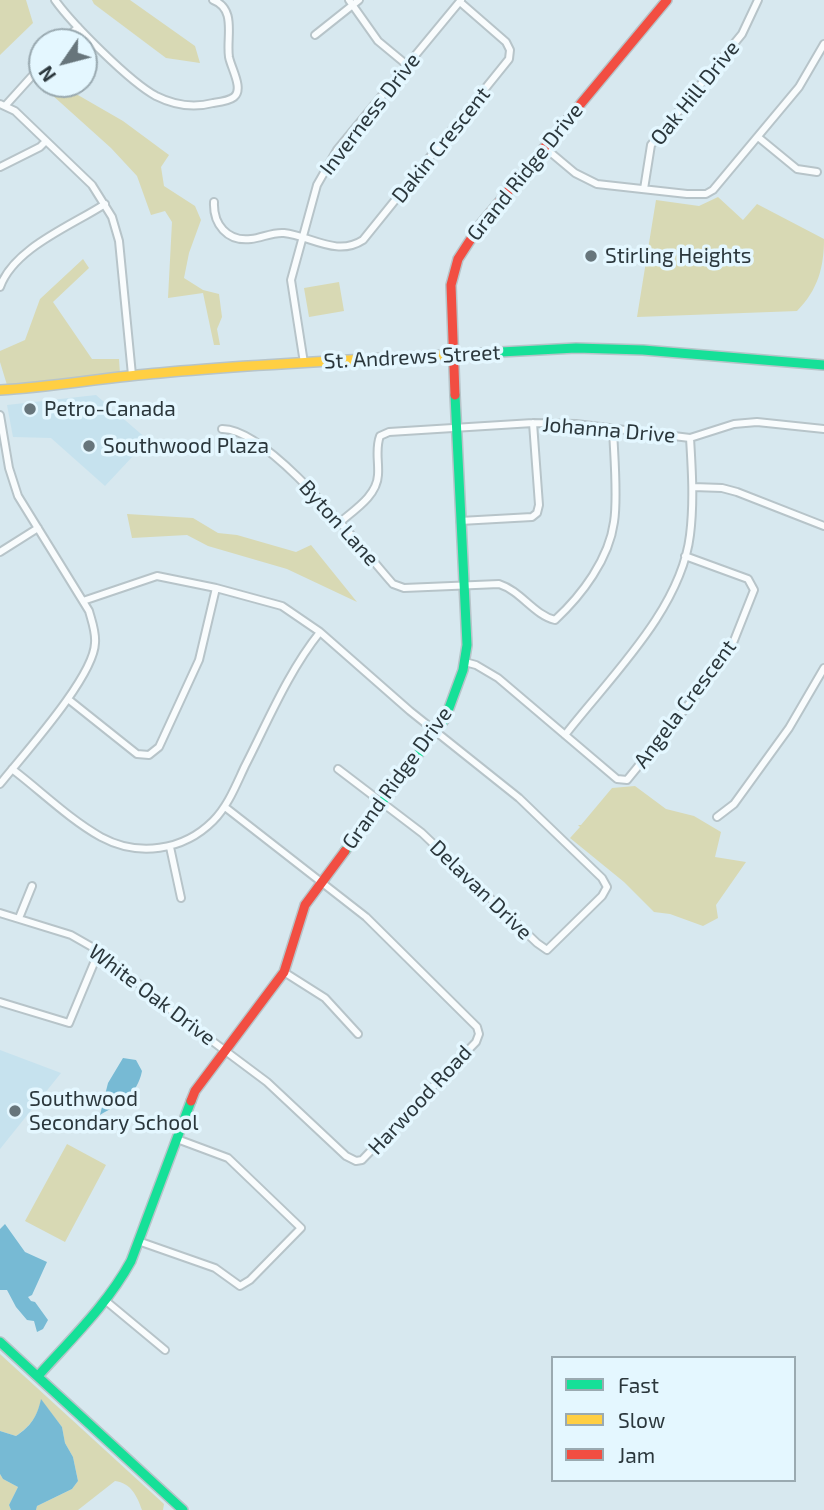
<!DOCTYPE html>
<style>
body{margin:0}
#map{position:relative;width:824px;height:1510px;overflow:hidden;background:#d7e8ef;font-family:"Exo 2",sans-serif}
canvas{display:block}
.legend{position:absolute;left:551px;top:1356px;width:245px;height:126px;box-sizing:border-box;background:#e4f7ff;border:2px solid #9aaab1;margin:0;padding:9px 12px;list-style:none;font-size:21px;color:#2b373c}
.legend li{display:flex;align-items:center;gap:14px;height:35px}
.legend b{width:35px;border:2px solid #9aaab1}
.north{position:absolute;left:28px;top:28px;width:70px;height:70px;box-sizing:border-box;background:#e4f7ff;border:2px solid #9aaab1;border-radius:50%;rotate:235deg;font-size:19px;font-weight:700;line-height:28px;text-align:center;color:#2b373c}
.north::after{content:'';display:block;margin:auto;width:24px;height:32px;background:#67757b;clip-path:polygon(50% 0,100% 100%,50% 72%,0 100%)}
</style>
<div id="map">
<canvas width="824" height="1510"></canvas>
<ul class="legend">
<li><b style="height:9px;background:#16e098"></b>Fast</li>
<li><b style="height:9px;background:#ffcf43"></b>Slow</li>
<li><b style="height:9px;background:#f24e42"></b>Jam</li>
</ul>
<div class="north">N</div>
</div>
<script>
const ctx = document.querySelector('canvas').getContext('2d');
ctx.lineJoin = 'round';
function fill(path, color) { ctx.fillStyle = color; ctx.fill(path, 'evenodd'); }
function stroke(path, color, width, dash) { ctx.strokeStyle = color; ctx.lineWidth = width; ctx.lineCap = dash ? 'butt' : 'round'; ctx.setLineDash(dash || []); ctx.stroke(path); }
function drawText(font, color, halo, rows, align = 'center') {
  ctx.font = font + ' "Exo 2",sans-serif'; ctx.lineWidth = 7; ctx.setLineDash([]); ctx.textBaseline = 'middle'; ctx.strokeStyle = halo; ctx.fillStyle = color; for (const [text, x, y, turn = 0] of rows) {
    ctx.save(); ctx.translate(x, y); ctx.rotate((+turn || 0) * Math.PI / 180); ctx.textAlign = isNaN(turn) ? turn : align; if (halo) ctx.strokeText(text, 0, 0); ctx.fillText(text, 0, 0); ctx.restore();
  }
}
const built = new Path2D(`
 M 96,395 L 148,440 L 105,486 L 51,438 L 13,437 L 7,405 Z
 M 0,1050 L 61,1073 L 0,1149 Z`);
const green = new Path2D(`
 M 0,0 L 26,0 L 33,23 L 0,55 Z
 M 92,0 L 130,0 L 195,46 L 200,63 L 166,58 L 94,4 Z
 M 43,84 L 63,84 L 71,91 L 123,121 L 169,155 L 161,167 L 164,186 L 195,206 L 201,220 L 189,253 L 184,278 L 203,290 L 219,294 L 222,317 L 217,329 L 220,345 L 214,345 L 203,293 L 168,298 L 172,222 L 165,211 L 151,215 L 137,176 L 111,148 L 41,85 Z
 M 718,197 L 743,220 L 757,204 L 824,239 C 824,267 818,290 797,311 L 637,317 L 656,200 L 699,206 Z
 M 83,259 L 89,268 L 53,302 L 92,359 L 119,359 L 120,374 L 7,385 L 0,362 L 0,351 L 25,340 L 40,299 Z
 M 339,282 L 344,311 L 309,317 L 304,288 Z
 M 127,514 L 193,518 L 218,533 L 237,535 L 296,552 L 311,545 L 357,602 L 287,569 L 208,546 L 187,535 L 132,538 Z
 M 635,786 L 666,809 L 694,816 L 721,832 L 715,857 L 746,862 L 716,905 L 718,918 L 703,926 L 670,914 L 654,912 L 624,882 L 570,838 L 580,827 L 578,825 L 581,825 L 612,788 Z
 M 67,1144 L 106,1165 L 65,1242 L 25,1221 Z
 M 0,1354 L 164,1504 L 163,1510 L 142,1510 C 137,1496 131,1483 115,1481 L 78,1510 L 36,1510 L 37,1506 L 72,1489 L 78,1481 L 73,1457 L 65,1443 L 62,1427 L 41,1400 C 37,1418 30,1426 16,1436 L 0,1431 Z
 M 0,1474 L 3,1479 L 18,1487 L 9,1505 L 11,1510 L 0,1510 Z`);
const water = new Path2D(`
 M 123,1058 L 136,1060 L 142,1071 C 137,1096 120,1103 100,1115 L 108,1083 Z
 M 5,1224 L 25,1252 L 47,1262 L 32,1295 L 28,1297 L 31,1301 L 35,1302 L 48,1320 L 43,1329 L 37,1332 L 34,1321 L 27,1320 L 16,1307 L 7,1290 L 0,1290 L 0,1229 Z
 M 41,1399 L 62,1427 L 65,1443 L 73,1457 L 78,1481 L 72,1489 L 37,1506 L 36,1510 L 11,1510 L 9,1505 L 18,1487 L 3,1479 L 0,1474 L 0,1431 L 16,1436 C 31,1426 37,1417 41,1399 Z`);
const street = new Path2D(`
 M 55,0 C 73,25 130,82 156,96 C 174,105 194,108 213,103 C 220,102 229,101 234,97 C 244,89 231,68 229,57 C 226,37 237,9 213,0
 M 349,0 L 378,41 L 407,65
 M 315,35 L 359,0
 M 63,42 L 78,27
 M 0,104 L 15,111 L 92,185 L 112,217 L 119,241 L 132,375
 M 5,106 L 42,65
 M 758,137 L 797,169 L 817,172
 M 544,147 L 575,173 L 597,184 L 687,194 L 706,194 L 713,190 L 799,87 L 824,44
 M 0,167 L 40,147 L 46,141
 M 644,189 L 651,145 L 742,34 L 758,0
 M 214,202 C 213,224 227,242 251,239 C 262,238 272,232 284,233 C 311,236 337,257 363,240 L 509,59 L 510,50 L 506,42 L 460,2
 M 0,287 C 14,248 71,226 105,204
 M 304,363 L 291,280 L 317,185 L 337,150 L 461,0
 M 0,415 L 9,468 L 18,496 L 89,611 C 92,622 96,632 95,643 C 94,677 23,755 0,784
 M 222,429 C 269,428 361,548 393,584 L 404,588 L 499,584 C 521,591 534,615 555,620 C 582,595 609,559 614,522 C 618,497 614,455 613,429
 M 693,487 L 722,488 L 737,492 L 824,526
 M 460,521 L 532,517 L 537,513 L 539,505 L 533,423
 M 339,523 C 354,510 377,496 378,475 C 379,461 375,449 380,436 L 389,432 L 533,423 L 576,424 L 690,438 L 734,424 L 757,422 L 824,429
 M 0,552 L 38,528
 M 83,601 L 157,576 L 216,588 L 282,606 L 320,632 L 410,711 L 519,798 L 602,878 L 607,887 L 602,896 L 547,950 L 537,943 L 422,833 L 338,769
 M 465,662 L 476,665 L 498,678 L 617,779 L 627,780 L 706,683 L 731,648 L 754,590 L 748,579 L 685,556
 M 68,699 L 137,754 L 149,755 L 159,747 L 199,660 L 216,588
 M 565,735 C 609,678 681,610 690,535 C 694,503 692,470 690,438
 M 12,769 C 41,791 69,819 101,837 C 138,857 183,851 213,821 C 228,806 236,785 245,766 C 268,721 288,672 320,632
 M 717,817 L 734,804 L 789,728 L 824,668
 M 170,847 L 181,898
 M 0,913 L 71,935 L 99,951 L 168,1008 L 267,1082 L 346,1156 L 356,1161 L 362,1160 L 476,1042 L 479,1034 L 477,1027 L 366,917 L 225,807
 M 19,918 L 32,886
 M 284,972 L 325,998 L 358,1034
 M 0,1002 L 69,1023 L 99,951
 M 138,1241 L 215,1268 L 240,1286 L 250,1280 L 301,1228 L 228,1158 L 177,1139
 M 106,1301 L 165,1350`);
const fast = new Path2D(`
 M 444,355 L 576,348 L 643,350 L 824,365
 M 345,851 L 445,719 L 463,670 L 467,645 L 455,395
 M 0,1342 L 183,1510
 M 38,1376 C 71,1339 107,1305 131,1261 L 191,1101`);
const slow = new Path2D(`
 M 0,390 C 54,387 106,377 160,373 C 255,364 350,360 444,355`);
const jam = new Path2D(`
 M 455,395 L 451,285 L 458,259 L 480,225 L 667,0
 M 191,1101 L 195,1091 L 284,972 L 305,905 L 345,851`);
const markers = [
 [591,256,7,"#67757b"],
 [30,409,7,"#67757b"],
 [89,446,7,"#67757b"],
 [15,1111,7,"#67757b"]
];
const streetNames = [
 ["Oak Hill Drive",695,93,-51],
 ["Inverness Drive",370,114,-52],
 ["Dakin Crescent",441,145,-51],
 ["Grand Ridge Drive",525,172,-51],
 ["St. Andrews Street",412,357,-3],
 ["Johanna Drive",609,430,5],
 ["Byton Lane",339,523,48],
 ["Angela Crescent",685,704,-53],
 ["Grand Ridge Drive",397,778,-54],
 ["Delavan Drive",481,890,44],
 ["White Oak Drive",152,995,37],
 ["Harwood Road",420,1100,-47]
];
const poiNames = [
 ["Stirling Heights",605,256],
 ["Petro-Canada",44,409],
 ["Southwood Plaza",103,446],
 ["Southwood",29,1099],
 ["Secondary School",29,1123]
];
fill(built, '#c6e2ee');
fill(green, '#d8d9b4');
fill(water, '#77bad4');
stroke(street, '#b7c4c9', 10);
stroke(fast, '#b7c4c9', 12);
stroke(slow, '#b7c4c9', 12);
stroke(jam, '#b7c4c9', 12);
stroke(street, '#f9fcfd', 6);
stroke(fast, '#16e098', 9);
stroke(slow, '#ffcf43', 9);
stroke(jam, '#f24e42', 9);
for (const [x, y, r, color] of markers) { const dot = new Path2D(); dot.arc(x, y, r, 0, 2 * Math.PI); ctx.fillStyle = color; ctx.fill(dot); stroke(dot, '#e4f7ff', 2.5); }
drawText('21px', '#2b373c', '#e4f7ff', streetNames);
drawText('21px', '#2b373c', '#e4f7ff', poiNames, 'left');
</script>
